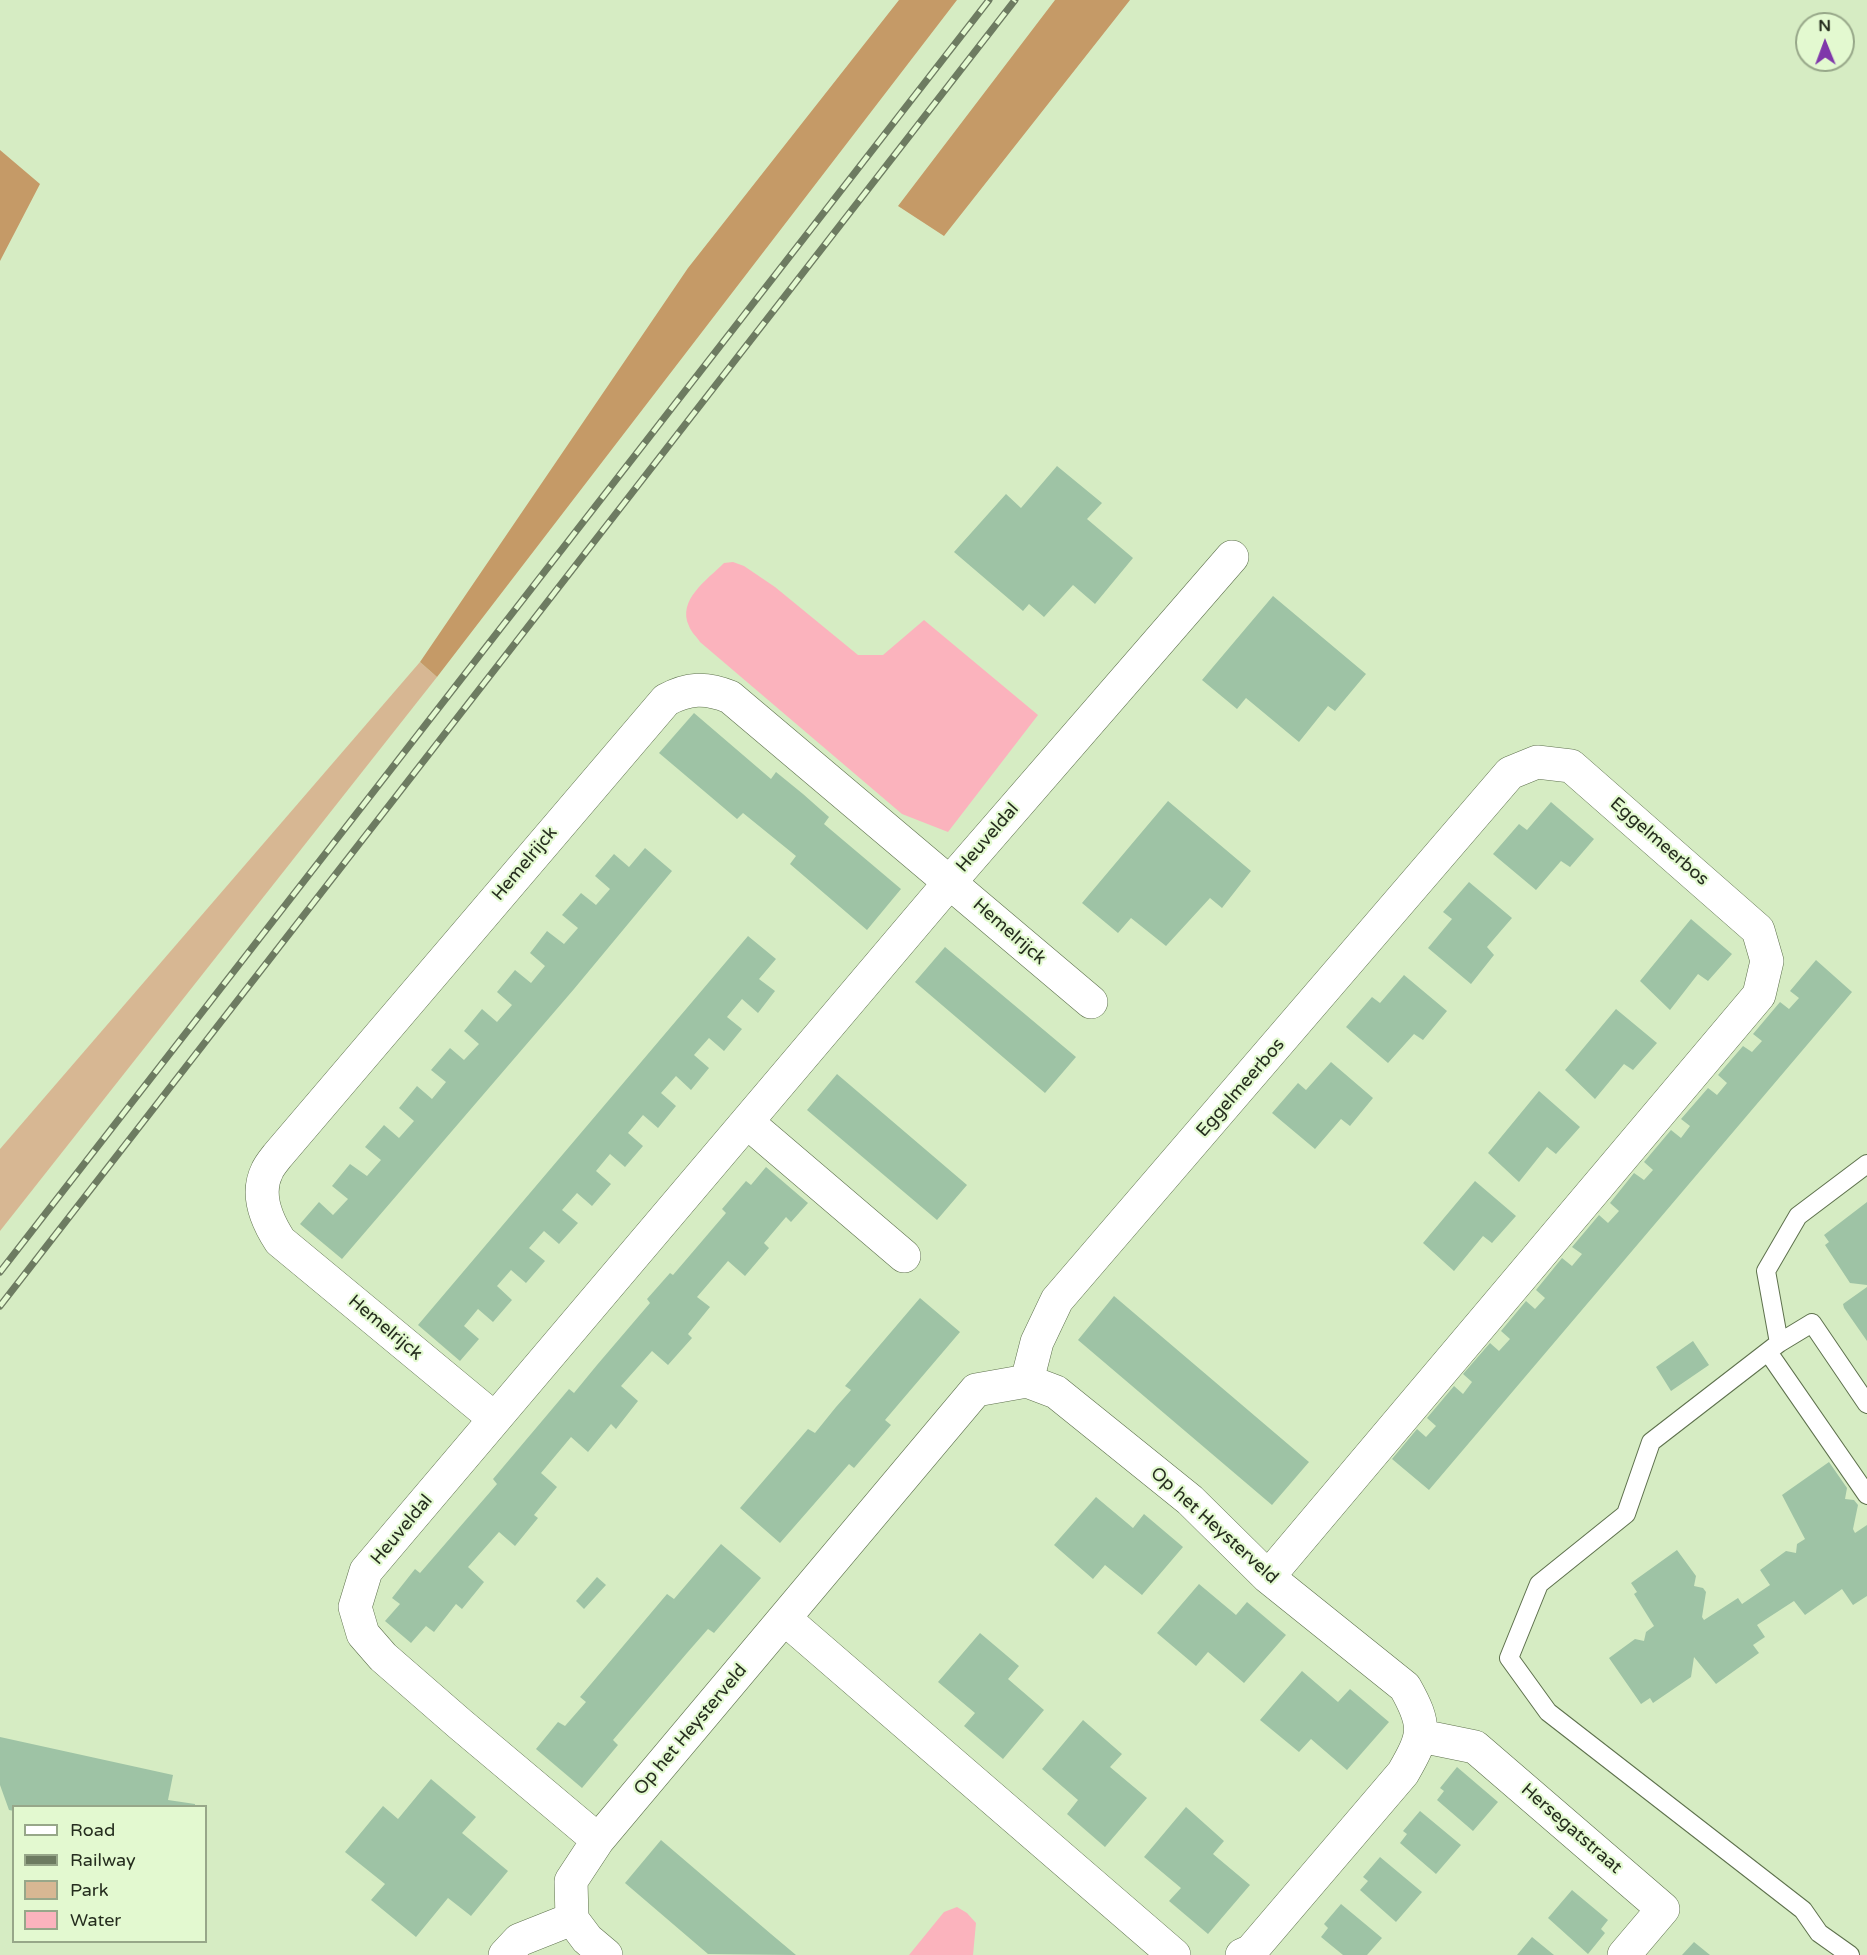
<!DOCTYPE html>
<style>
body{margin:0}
#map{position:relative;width:1867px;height:1955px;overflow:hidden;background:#d6ecc3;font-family:"Varela Round",sans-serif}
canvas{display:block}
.legend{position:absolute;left:12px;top:1805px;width:195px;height:138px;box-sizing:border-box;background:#e3f9d0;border:2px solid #97a789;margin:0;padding:8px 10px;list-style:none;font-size:18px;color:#252d1e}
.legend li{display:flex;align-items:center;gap:12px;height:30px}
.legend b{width:30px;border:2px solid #97a789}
.north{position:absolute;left:1795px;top:12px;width:60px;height:60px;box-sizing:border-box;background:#e3f9d0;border:2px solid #97a789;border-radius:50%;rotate:359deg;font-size:16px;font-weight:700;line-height:24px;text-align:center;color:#252d1e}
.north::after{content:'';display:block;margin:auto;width:21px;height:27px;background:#7f37aa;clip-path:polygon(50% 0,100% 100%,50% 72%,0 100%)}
</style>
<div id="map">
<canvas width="1867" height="1955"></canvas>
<ul class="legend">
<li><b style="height:8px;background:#fff"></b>Road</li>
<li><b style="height:8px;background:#6d7b61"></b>Railway</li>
<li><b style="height:16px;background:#d7b793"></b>Park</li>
<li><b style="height:16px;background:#fbb3bd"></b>Water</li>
</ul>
<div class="north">N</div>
</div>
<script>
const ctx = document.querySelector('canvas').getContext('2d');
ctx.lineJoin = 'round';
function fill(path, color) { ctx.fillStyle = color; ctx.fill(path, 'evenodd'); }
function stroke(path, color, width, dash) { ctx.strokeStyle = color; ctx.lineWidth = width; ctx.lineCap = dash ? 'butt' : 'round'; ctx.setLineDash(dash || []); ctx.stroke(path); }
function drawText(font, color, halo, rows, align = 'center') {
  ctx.font = font + ' "Varela Round",sans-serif'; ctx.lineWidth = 4.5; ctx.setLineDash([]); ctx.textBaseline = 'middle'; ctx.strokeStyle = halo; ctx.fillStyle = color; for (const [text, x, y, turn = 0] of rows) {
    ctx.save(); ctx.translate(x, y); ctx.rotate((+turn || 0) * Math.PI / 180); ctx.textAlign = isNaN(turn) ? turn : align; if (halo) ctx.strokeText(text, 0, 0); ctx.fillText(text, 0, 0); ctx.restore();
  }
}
const green = new Path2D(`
 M 420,662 L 437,677 L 0,1231 L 0,1149 Z`);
const forest = new Path2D(`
 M 899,0 L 957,0 L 437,677 L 420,662 L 688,268 Z
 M 1055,0 L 1130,0 L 944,236 L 898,206 Z
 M 0,150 L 40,184 L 0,261 Z`);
const water = new Path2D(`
 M 733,562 L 744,566 L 775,587 L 858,655 L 883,655 L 924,620 L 1038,715 L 948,832 L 902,814 L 700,642 C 697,637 691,632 689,626 C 677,600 707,580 724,563 Z
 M 957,1907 L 967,1913 L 976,1923 L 973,1955 L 909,1955 L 944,1912 Z`);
const building = new Path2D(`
 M 1057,466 L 1102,503 L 1087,519 L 1133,558 L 1095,604 L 1073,585 L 1044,617 L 1029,604 L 1023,611 L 954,552 L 1006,494 L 1021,508 Z
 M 1273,596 L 1366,674 L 1335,711 L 1328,706 L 1299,742 L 1246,698 L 1237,709 L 1202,680 Z
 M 694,713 L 771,779 L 776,772 L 803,794 L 829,817 L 824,824 L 901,889 L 867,930 L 790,864 L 796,856 L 743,813 L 737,819 L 659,753 Z
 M 1168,801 L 1251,871 L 1222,908 L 1210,898 L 1166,946 L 1131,918 L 1118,933 L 1082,903 Z
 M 1551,802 L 1594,839 L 1570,867 L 1561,861 L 1536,890 L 1493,854 L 1519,824 L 1527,830 Z
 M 645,848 L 672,871 L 574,989 L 342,1259 L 300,1224 L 319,1202 L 333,1215 L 348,1199 L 332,1186 L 350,1164 L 367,1176 L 381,1160 L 365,1147 L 384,1125 L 399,1138 L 414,1121 L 399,1108 L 417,1086 L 432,1099 L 446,1082 L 431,1070 L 450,1048 L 464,1060 L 479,1044 L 464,1031 L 482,1009 L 497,1022 L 512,1005 L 497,992 L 515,970 L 531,983 L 545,966 L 530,953 L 547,931 L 564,944 L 578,928 L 562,915 L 581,893 L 596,905 L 610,889 L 595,876 L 614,854 L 629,867 Z
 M 1469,882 L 1512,918 L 1487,947 L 1494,955 L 1471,984 L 1428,948 L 1452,919 L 1443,912 Z
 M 1691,919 L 1732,954 L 1708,981 L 1698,974 L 1670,1010 L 1640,981 Z
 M 748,936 L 776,959 L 759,979 L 775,991 L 758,1013 L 742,999 L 727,1017 L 742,1029 L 724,1051 L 709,1038 L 694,1055 L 709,1068 L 691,1090 L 676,1076 L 661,1093 L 676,1106 L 658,1128 L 643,1115 L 628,1133 L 643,1146 L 625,1167 L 610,1154 L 596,1171 L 611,1184 L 592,1206 L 577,1193 L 562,1210 L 578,1223 L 559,1244 L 544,1231 L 529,1248 L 545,1261 L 526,1283 L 511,1270 L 497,1286 L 512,1300 L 493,1322 L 478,1309 L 464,1326 L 479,1339 L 460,1361 L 418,1325 Z
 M 945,947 L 1076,1057 L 1045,1093 L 915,982 Z
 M 1816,960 L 1852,992 L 1429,1490 L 1392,1459 L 1417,1429 L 1426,1437 L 1436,1426 L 1427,1418 L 1454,1386 L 1463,1394 L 1472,1382 L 1463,1374 L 1490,1343 L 1499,1351 L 1510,1339 L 1501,1331 L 1526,1301 L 1535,1309 L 1545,1298 L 1536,1290 L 1562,1258 L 1572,1266 L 1582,1254 L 1572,1247 L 1599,1215 L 1608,1223 L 1619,1211 L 1610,1203 L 1634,1173 L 1644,1180 L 1653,1170 L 1644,1162 L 1671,1130 L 1681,1138 L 1690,1126 L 1681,1119 L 1708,1088 L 1717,1095 L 1727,1083 L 1718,1075 L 1743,1046 L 1752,1052 L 1762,1041 L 1753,1034 L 1780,1002 L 1789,1009 L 1799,998 L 1790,991 Z
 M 1404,975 L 1447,1011 L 1423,1040 L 1414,1034 L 1388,1063 L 1346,1027 L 1372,997 L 1380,1003 Z
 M 1616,1009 L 1657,1043 L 1633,1070 L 1624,1064 L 1595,1099 L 1565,1070 Z
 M 1331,1062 L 1373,1098 L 1350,1126 L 1341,1119 L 1315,1149 L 1272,1113 L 1298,1083 L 1306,1090 Z
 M 837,1074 L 967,1185 L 937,1220 L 807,1110 Z
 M 1539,1091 L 1580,1127 L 1556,1154 L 1547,1147 L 1519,1182 L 1488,1153 Z
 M 766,1167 L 808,1203 L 791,1222 L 786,1217 L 764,1243 L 769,1248 L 745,1276 L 728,1261 L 697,1297 L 710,1307 L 688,1334 L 692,1338 L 668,1365 L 652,1351 L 621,1386 L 638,1401 L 616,1429 L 611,1424 L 588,1452 L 571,1437 L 541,1473 L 557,1487 L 534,1515 L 538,1518 L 515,1546 L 499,1532 L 468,1567 L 484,1582 L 462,1609 L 456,1604 L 434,1632 L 426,1626 L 411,1643 L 385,1621 L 400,1604 L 392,1598 L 415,1569 L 420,1573 L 497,1484 L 493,1479 L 569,1389 L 574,1393 L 597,1365 L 650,1303 L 647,1299 L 670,1273 L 673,1275 L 726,1213 L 722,1209 L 746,1181 L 751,1185 Z
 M 1475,1181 L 1516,1216 L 1492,1243 L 1483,1236 L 1454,1271 L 1423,1243 Z
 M 1867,1202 L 1867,1285 L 1850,1283 L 1825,1245 L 1829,1242 L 1824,1235 Z
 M 1867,1287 L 1867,1341 L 1844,1308 L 1843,1304 Z
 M 1114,1296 L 1309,1462 L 1272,1505 L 1078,1340 Z
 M 920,1298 L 960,1332 L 885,1420 L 891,1425 L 854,1468 L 849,1464 L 780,1543 L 740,1508 L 808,1429 L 815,1433 L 836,1407 L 851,1390 L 845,1386 Z
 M 1693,1341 L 1709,1365 L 1671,1391 L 1656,1367 Z
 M 1829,1462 L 1847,1488 L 1845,1499 L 1854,1500 L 1858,1505 L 1853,1529 L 1855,1533 L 1867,1525 L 1867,1596 L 1853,1605 L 1842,1589 L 1805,1615 L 1794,1601 L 1757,1625 L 1765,1637 L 1753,1645 L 1759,1653 L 1716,1684 L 1694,1657 L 1691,1677 L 1653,1703 L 1650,1698 L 1641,1704 L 1609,1658 L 1635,1639 L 1644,1641 L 1646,1632 L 1654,1626 L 1634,1594 L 1637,1592 L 1631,1583 L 1677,1550 L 1696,1576 L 1694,1586 L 1703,1588 L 1706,1592 L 1702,1617 L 1704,1620 L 1738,1598 L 1742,1604 L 1770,1585 L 1760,1570 L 1786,1551 L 1796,1553 L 1797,1544 L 1805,1539 L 1782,1495 Z
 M 1096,1497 L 1133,1528 L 1144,1514 L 1183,1547 L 1142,1595 L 1105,1565 L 1093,1579 L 1054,1545 Z
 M 721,1544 L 761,1578 L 714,1633 L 708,1629 L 687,1653 L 613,1740 L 618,1745 L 582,1788 L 536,1749 L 558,1722 L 565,1726 L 586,1702 L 580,1697 L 602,1671 L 667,1594 L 674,1599 Z
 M 597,1577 L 606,1585 L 584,1609 L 576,1601 Z
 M 1199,1584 L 1236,1615 L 1247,1602 L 1286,1635 L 1244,1683 L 1208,1652 L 1196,1666 L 1157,1633 Z
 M 980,1633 L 1019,1666 L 1008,1679 L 1044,1710 L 1003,1759 L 964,1726 L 975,1713 L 938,1682 Z
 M 1302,1671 L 1338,1702 L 1350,1689 L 1389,1722 L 1347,1770 L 1311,1739 L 1299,1752 L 1260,1720 Z
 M 1083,1720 L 1122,1754 L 1110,1767 L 1147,1798 L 1105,1847 L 1067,1814 L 1078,1800 L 1042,1769 Z
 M 0,1737 L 173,1775 L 168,1800 L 195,1804 L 195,1806 L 14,1806 L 14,1811 L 9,1810 L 0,1785 Z
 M 1457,1767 L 1498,1802 L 1473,1831 L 1437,1800 L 1444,1791 L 1440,1788 Z
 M 431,1779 L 476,1817 L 462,1833 L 508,1871 L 471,1916 L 448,1898 L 416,1937 L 371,1900 L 385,1884 L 345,1852 L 383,1806 L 398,1819 Z
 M 1186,1807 L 1224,1841 L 1213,1854 L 1250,1885 L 1208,1934 L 1169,1901 L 1181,1888 L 1144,1857 Z
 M 1420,1811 L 1461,1845 L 1436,1874 L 1400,1843 L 1407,1834 L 1403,1831 Z
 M 661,1840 L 771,1934 L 796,1955 L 708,1954 L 625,1883 Z
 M 1380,1857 L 1422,1892 L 1396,1922 L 1360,1890 L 1368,1881 L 1363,1877 Z
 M 1572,1890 L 1608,1920 L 1601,1929 L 1605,1933 L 1588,1954 L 1548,1918 Z
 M 1341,1904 L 1382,1938 L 1367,1955 L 1343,1955 L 1321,1937 L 1328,1928 L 1324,1924 Z
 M 1532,1937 L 1554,1955 L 1517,1955 Z
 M 1694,1942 L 1710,1955 L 1682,1955 Z`);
const service = new Path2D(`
 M 1779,1343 L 1812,1323 L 1867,1404
 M 1768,1352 L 1867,1495
 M 1850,1955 L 1819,1933 L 1803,1910 L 1548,1712 L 1509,1658 L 1539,1584 L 1626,1514 L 1651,1442 L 1779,1343 L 1766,1271 L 1798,1216 L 1867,1164`);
const minor = new Path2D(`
 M 747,1122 L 904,1256
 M 1027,1381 L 1037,1342 L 1057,1300 L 1510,773 L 1537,762 L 1571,766 L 1758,930 L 1767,961 L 1759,995 L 1268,1577
 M 495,1419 L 280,1241 C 267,1221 255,1195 267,1171 C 269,1166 274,1160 278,1155 L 666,700 C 688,688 706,687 730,697 L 1091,1002
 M 785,1619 L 1174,1955
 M 1421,1736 L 1475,1747 L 1663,1909 L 1624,1955
 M 598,1840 L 460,1724 L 383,1657 L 363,1634 L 355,1607 L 366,1571 L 950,882 L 1232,557
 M 505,1955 L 519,1940 L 572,1919
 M 606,1955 L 587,1939 L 572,1919 L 571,1881 L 598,1840 L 976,1390 L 1027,1381 L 1056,1392 L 1190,1500 L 1268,1577 L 1405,1687 C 1427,1726 1425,1735 1403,1773 L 1251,1951 L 1242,1955`);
const rail = new Path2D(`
 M 0,1272 L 989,0
 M 0,1306 L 1015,0`);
const streetNames = [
 ["Heuveldal",988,838,-49],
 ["Eggelmeerbos",1659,842,41],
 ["Hemelrijck",525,864,-50],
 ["Hemelrijck",1009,932,41],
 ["Eggelmeerbos",1241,1088,-49],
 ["Hemelrijck",385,1328,40],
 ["Op het Heysterveld",1214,1526,42],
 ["Heuveldal",402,1530,-50],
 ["Op het Heysterveld",691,1730,-50],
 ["Hersegatstraat",1571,1829,41]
];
fill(green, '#d7b793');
fill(forest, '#c59a67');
fill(water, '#fbb3bd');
fill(building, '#9ec3a5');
stroke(service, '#5e714d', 20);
stroke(minor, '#5e714d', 34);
stroke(service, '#fff', 18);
stroke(minor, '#fff', 33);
stroke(rail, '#6d7b61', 7);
stroke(rail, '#e3f9d0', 4.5, [14]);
drawText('18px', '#252d1e', '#e3f9d0', streetNames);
</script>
